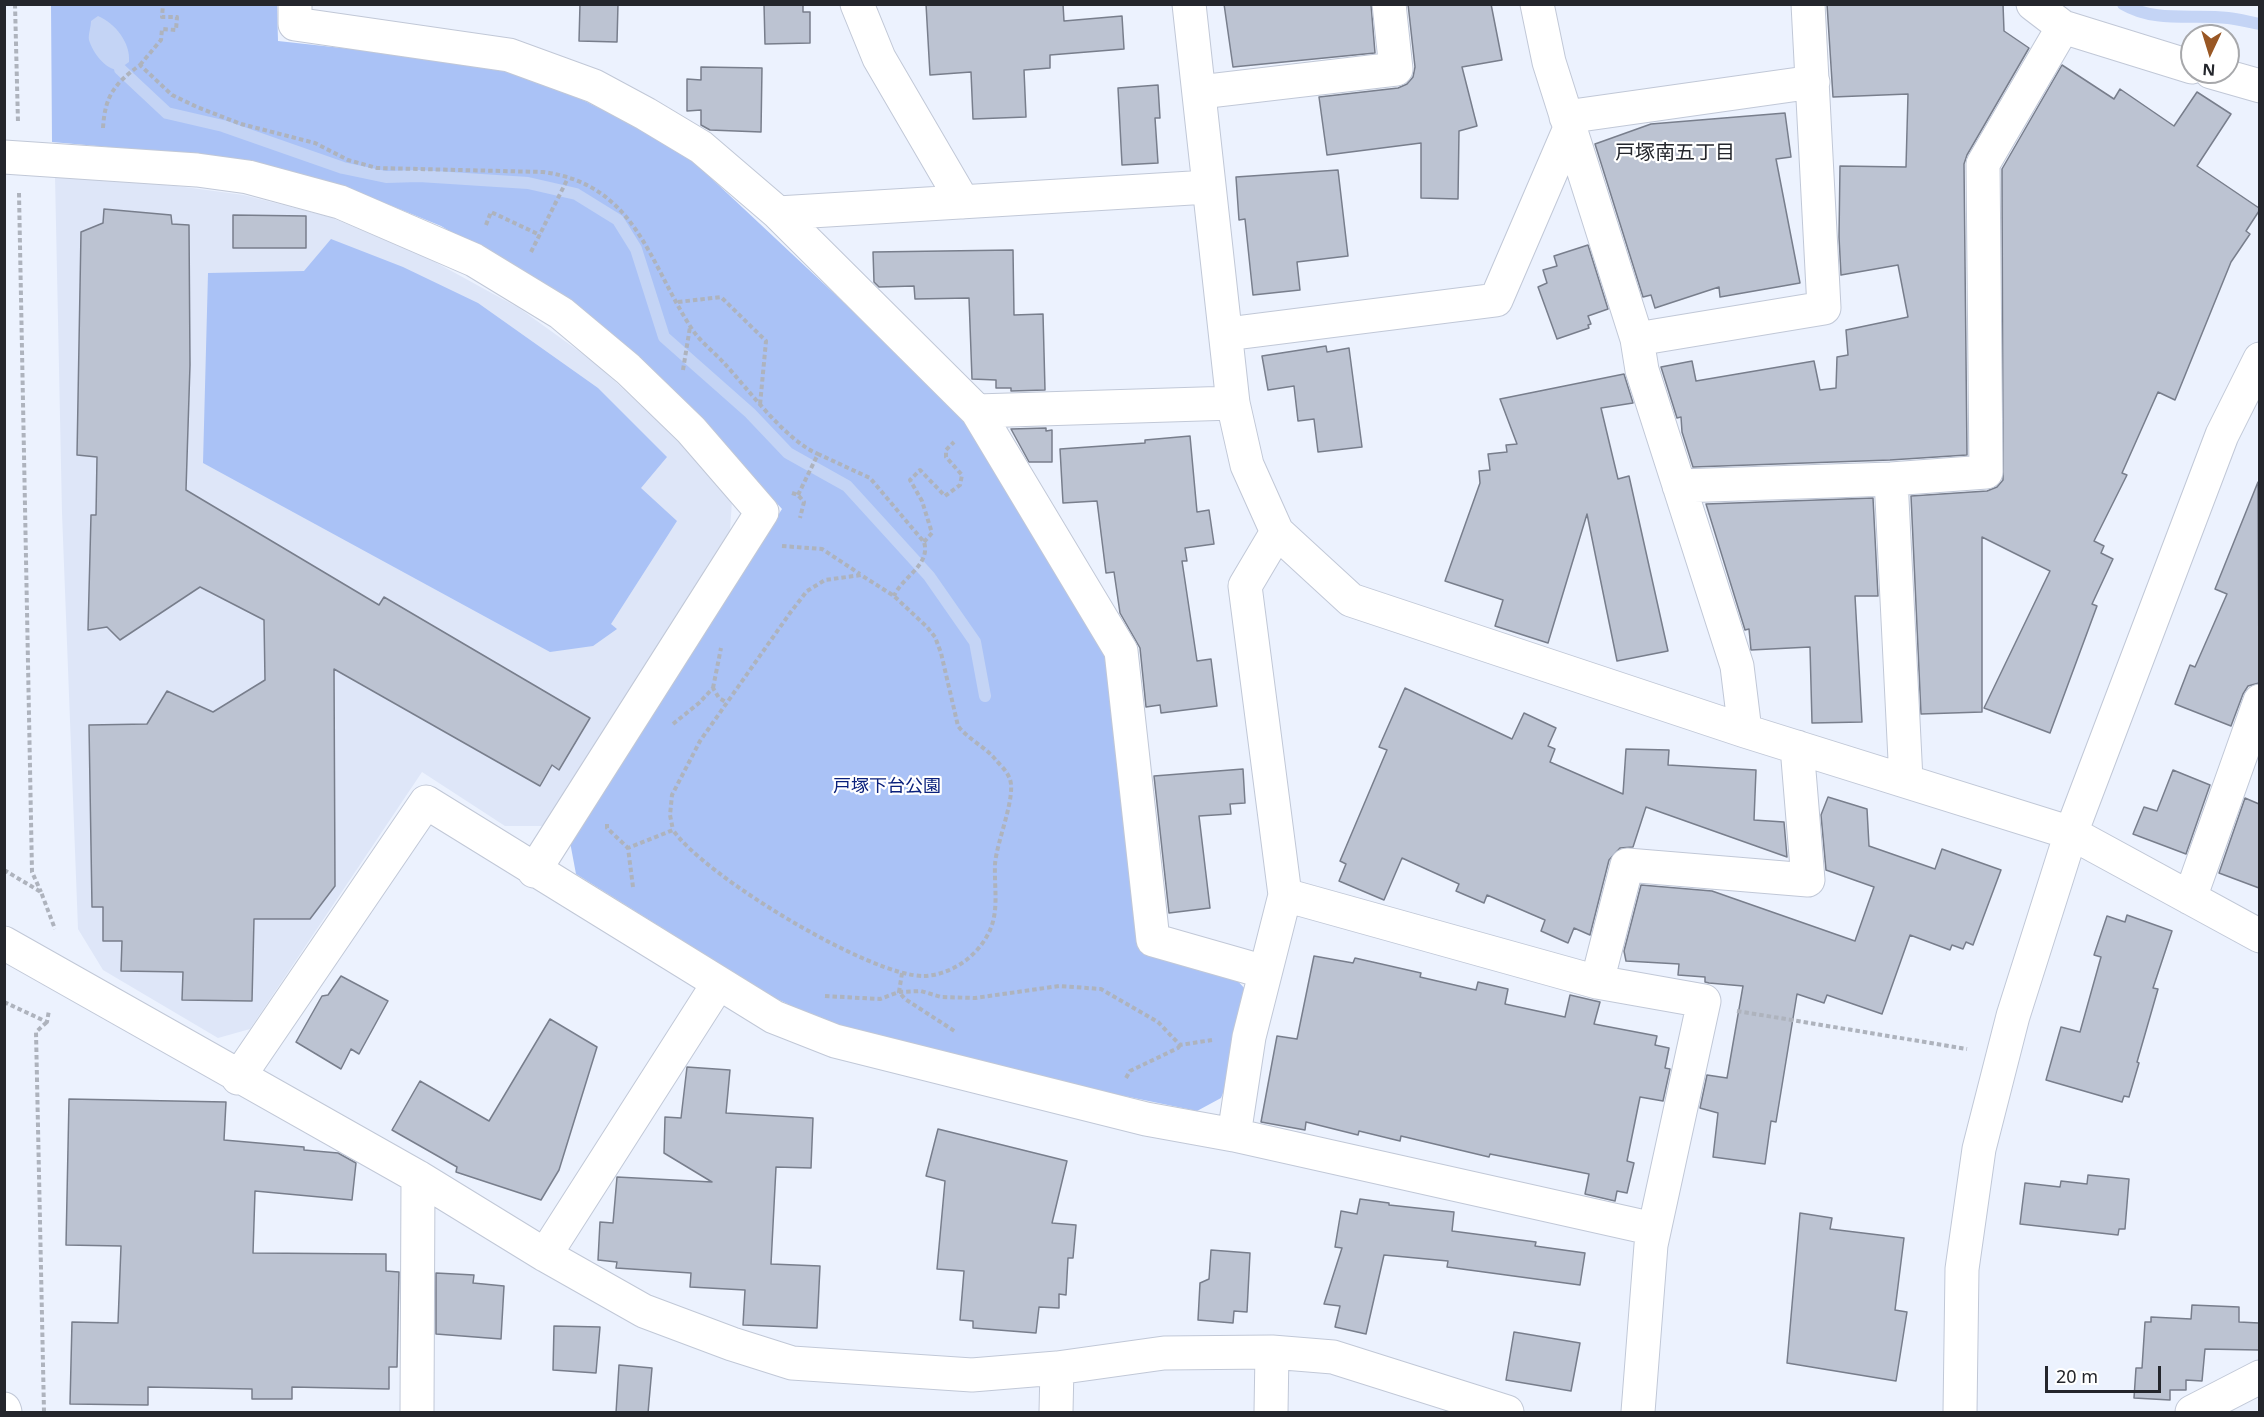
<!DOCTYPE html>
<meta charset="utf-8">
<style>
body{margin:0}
#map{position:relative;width:2264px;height:1417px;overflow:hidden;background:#ecf2fe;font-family:"Noto Sans",sans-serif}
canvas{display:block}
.frame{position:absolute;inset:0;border:6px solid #24262c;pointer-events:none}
.north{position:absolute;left:2180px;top:24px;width:60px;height:60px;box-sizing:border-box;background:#fff;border:2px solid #a7a8ab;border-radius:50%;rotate:184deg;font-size:16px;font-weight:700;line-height:24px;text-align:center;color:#24262c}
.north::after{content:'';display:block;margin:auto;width:21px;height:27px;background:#995724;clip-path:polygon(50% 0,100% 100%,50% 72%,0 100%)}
.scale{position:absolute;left:2045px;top:1366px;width:116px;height:27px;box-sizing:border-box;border:3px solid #24262c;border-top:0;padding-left:8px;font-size:18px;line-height:21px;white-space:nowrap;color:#24262c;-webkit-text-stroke:4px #fff;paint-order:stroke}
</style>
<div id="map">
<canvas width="2264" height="1417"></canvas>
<div class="frame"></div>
<div class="north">N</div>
<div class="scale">20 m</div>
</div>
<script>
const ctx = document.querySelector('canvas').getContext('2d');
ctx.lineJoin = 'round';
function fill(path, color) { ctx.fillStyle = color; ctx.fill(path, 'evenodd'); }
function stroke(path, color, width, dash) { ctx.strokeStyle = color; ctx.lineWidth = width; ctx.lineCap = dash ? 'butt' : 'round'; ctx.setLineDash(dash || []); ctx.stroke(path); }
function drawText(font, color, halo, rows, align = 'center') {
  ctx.font = font + ' "Noto Sans","Noto Sans JP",sans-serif'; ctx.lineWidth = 4.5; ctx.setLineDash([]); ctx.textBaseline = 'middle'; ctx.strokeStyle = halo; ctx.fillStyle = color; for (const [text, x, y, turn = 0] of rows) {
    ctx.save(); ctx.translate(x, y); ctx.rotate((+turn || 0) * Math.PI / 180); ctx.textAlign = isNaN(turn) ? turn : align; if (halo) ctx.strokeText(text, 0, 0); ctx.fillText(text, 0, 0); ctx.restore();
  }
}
const built = new Path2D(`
 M 55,176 L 177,186 L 244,195 L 330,217 L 424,256 L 519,308 L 594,362 L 688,449 L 732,501 L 730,530 L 543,826 L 505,826 L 422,772 L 250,1029 L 218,1038 L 103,970 L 78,929 L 62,513 Z`);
const green = new Path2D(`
 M 51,5 L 277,5 L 278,41 L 461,61 L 524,76 L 585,101 L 679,148 L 967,418 L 1111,655 L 1147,946 L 1233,976 L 1247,991 L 1230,1076 L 1221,1098 L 1197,1111 L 950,1060 L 831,1025 L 771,996 L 576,874 L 570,842 L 782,509 L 681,397 L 574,304 L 441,226 L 348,188 L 198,155 L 52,142 Z
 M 331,239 L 403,267 L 478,303 L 598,388 L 667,457 L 641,488 L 677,521 L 611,624 L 617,629 L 593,646 L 550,652 L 203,463 L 208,273 L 304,271 Z`);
const water = new Path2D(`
 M 98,16 C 115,23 131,43 129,62 L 118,70 C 105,69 93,53 89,40 C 88,35 91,27 91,21 Z`);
const stream = new Path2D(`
 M 2123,4 C 2155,23 2193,14 2228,18 C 2238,19 2249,22 2260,24
 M 120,69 L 167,113 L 223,126 L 343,168 L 386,177 L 419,176 L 528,183 L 576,194 L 618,220 L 636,249 L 664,337 L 750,413 L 788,453 L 847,486 L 929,576 L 975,642 L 985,696`);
const building = new Path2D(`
 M 580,4 L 618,4 L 617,42 L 579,41 Z
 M 764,4 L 803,4 L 803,12 L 810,12 L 810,43 L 765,44 Z
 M 926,4 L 1063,4 L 1064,21 L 1122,16 L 1124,49 L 1050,55 L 1050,68 L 1024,70 L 1026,117 L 973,119 L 971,72 L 930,75 Z
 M 1224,4 L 1371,4 L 1375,53 L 1233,67 Z
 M 1408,4 L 1491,4 L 1502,60 L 1462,67 L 1477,126 L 1459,131 L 1458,199 L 1421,198 L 1421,143 L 1327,155 L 1319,97 L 1398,88 L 1407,84 L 1413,77 L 1415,67 Z
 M 1827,4 L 2003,4 L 2004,31 L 2029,48 L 1967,155 L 1964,164 L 1967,455 L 1890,460 L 1693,467 L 1682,432 L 1681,417 L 1677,418 L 1661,367 L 1692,361 L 1696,381 L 1814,361 L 1820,390 L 1836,388 L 1837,357 L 1848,355 L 1846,330 L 1908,317 L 1898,265 L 1841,275 L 1839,237 L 1840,166 L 1906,167 L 1908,94 L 1833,97 Z
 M 2062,65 L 2114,99 L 2120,89 L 2174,126 L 2197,92 L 2231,114 L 2197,166 L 2259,208 L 2259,211 L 2246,231 L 2250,234 L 2231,262 L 2175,400 L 2158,392 L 2122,473 L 2127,475 L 2094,541 L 2104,546 L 2101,553 L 2113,559 L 2092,604 L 2097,606 L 2050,733 L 1984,708 L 2050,571 L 1982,537 L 1982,712 L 1921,714 L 1911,496 L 1987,491 L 1997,487 L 2003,480 L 2002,169 Z
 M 701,67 L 762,68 L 761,132 L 710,130 L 701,125 L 701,110 L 687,111 L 687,79 L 701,80 Z
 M 1158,85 L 1160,118 L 1155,118 L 1158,163 L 1122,165 L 1118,88 Z
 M 1785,113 L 1791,157 L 1776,159 L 1800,283 L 1720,297 L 1719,287 L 1655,308 L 1651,295 L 1643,297 L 1595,144 L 1651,124 Z
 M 1338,170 L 1348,256 L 1297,262 L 1300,290 L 1253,295 L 1245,219 L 1239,220 L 1236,177 Z
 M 104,209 L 171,215 L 172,224 L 189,225 L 190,365 L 186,490 L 379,605 L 384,597 L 590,718 L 559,770 L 552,765 L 540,786 L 334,669 L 335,886 L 310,919 L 254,919 L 252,1001 L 182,1000 L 183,972 L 121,971 L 122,941 L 103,941 L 103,907 L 92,907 L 89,725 L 147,724 L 167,691 L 213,712 L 265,680 L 264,620 L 200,587 L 120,640 L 107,627 L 88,630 L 91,515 L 96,515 L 97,457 L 77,455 L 81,232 L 103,223 Z
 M 233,215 L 306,216 L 306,248 L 233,248 Z
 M 1588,245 L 1608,309 L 1588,316 L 1591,324 L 1588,325 L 1589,328 L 1557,339 L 1538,287 L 1547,283 L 1543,270 L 1557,266 L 1554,256 Z
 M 1013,250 L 1014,315 L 1043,314 L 1045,390 L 1011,391 L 1011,388 L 996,388 L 996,380 L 972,379 L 969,298 L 915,299 L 914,286 L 879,287 L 874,282 L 873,252 Z
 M 1326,346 L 1327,352 L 1349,348 L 1362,447 L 1318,452 L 1314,419 L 1298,421 L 1294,386 L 1268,390 L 1262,356 Z
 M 1624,374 L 1633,403 L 1601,408 L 1618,479 L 1629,476 L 1668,651 L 1617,661 L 1587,514 L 1548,643 L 1495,626 L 1503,600 L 1445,581 L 1480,483 L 1479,471 L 1490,470 L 1488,454 L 1507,452 L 1506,445 L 1517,444 L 1500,399 Z
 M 1046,428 L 1046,431 L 1052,430 L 1052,462 L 1029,462 L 1011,429 Z
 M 1190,436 L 1197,512 L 1209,510 L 1214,544 L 1185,548 L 1187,561 L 1182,561 L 1197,661 L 1211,659 L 1217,706 L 1161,713 L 1160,705 L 1146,707 L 1140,648 L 1120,613 L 1114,572 L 1106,573 L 1097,501 L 1063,503 L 1060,449 L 1145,443 L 1145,440 Z
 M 2258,482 L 2259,683 L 2248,686 L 2243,694 L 2231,726 L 2175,704 L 2190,665 L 2195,667 L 2227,594 L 2215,589 Z
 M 1873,498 L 1878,596 L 1855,596 L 1862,722 L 1812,723 L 1810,647 L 1751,650 L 1749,629 L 1745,630 L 1706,504 Z
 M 1405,688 L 1512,739 L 1524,713 L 1556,728 L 1548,746 L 1555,749 L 1550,762 L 1623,794 L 1626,749 L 1669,750 L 1668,765 L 1756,770 L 1754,820 L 1784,822 L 1787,857 L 1646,807 L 1633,847 L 1620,848 L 1609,860 L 1590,935 L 1574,928 L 1568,943 L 1541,931 L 1545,920 L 1487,895 L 1484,903 L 1456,891 L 1459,884 L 1402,858 L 1384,900 L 1339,881 L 1346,864 L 1340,861 L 1387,750 L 1379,747 Z
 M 1243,769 L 1245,803 L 1230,804 L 1231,814 L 1199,816 L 1210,908 L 1169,913 L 1154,776 Z
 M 2173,770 L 2210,785 L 2186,854 L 2133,834 L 2144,807 L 2157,811 Z
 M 1828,797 L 1867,809 L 1869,846 L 1935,869 L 1942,849 L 2001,870 L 1973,945 L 1966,942 L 1963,949 L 1952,945 L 1950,950 L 1910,935 L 1882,1014 L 1827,995 L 1824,1003 L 1797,994 L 1776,1122 L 1771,1121 L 1765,1164 L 1713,1157 L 1718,1113 L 1700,1108 L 1707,1075 L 1727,1078 L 1743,986 L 1709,983 L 1705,982 L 1705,977 L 1678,975 L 1679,964 L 1626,961 L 1624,951 L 1641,885 L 1712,891 L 1855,941 L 1874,887 L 1826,870 L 1821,815 Z
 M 2245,798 L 2259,804 L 2259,888 L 2219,873 Z
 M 2127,915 L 2172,931 L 2153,988 L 2158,989 L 2137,1062 L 2139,1063 L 2129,1097 L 2124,1096 L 2122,1102 L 2046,1080 L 2061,1027 L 2080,1032 L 2101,957 L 2094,955 L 2107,916 L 2125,922 Z
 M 1314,956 L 1353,963 L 1355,958 L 1421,973 L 1420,977 L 1476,990 L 1478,982 L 1508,989 L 1505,1004 L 1565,1017 L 1570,995 L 1600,1002 L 1594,1024 L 1657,1036 L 1655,1045 L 1669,1048 L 1665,1068 L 1670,1069 L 1663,1101 L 1640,1097 L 1627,1161 L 1634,1163 L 1627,1193 L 1617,1191 L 1615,1201 L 1585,1194 L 1589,1174 L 1490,1154 L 1489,1157 L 1401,1136 L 1400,1141 L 1359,1131 L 1358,1135 L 1306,1122 L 1305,1130 L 1261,1122 L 1277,1036 L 1297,1039 Z
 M 341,976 L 388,1001 L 359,1054 L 351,1049 L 341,1069 L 296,1042 L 322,996 L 328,995 Z
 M 550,1019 L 597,1047 L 559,1170 L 541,1200 L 456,1172 L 457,1167 L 392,1130 L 420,1081 L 489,1121 Z
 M 687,1067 L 730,1070 L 726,1113 L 813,1118 L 811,1168 L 776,1167 L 771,1264 L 820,1266 L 817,1328 L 743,1325 L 745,1290 L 690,1287 L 691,1273 L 616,1268 L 617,1262 L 598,1260 L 600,1222 L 613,1223 L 617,1177 L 712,1182 L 664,1153 L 665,1117 L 681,1118 Z
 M 69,1099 L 226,1102 L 224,1140 L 304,1147 L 304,1150 L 338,1153 L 356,1163 L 352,1200 L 255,1191 L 253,1253 L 386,1254 L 386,1271 L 399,1272 L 397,1367 L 389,1367 L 389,1389 L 292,1387 L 292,1399 L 252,1399 L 252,1389 L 148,1387 L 148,1405 L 70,1404 L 72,1322 L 118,1323 L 121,1246 L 66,1245 Z
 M 938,1129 L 1067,1161 L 1052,1223 L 1076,1225 L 1073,1258 L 1068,1258 L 1066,1295 L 1059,1294 L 1059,1308 L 1039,1307 L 1036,1333 L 973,1328 L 973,1321 L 960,1320 L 964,1271 L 937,1269 L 945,1181 L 926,1176 Z
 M 2088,1175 L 2129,1179 L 2125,1229 L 2119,1229 L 2118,1235 L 2020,1224 L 2025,1183 L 2060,1187 L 2061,1181 L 2087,1184 Z
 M 1360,1199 L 1389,1203 L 1389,1205 L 1454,1212 L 1452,1231 L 1536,1242 L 1535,1246 L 1585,1253 L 1580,1285 L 1447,1267 L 1448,1261 L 1384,1255 L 1366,1334 L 1335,1327 L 1340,1306 L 1324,1304 L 1342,1248 L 1335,1247 L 1341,1211 L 1357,1214 Z
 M 1800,1213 L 1832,1218 L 1830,1229 L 1904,1238 L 1895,1310 L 1907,1312 L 1896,1381 L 1787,1363 Z
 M 1211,1250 L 1250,1253 L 1247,1312 L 1234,1311 L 1233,1323 L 1198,1320 L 1200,1283 L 1209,1279 Z
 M 436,1273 L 474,1275 L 473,1283 L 504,1286 L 501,1339 L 436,1334 Z
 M 2192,1305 L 2239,1307 L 2239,1322 L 2259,1323 L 2259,1350 L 2205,1349 L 2202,1381 L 2186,1380 L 2186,1390 L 2170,1390 L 2170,1400 L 2134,1398 L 2136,1368 L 2142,1368 L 2145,1322 L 2151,1322 L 2151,1317 L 2191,1319 Z
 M 554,1326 L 600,1327 L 596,1373 L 553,1370 Z
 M 1514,1332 L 1580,1343 L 1571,1391 L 1506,1380 Z
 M 619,1365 L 652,1368 L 648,1413 L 616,1413 Z`);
const path = new Path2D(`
 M 15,4 L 18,123
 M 168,4 L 181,4
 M 140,65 L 161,40 L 162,29 L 176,30 L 177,17 L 162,17 L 163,4
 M 103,128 C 105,96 114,84 140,65 L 172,95 L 197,107 L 241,124 L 315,143 L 348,160 L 377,168 L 543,172 C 635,184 649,262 690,326 C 699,341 713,351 724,363 C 749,390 785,440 818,454
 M 19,193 L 32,872 L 41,892
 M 486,225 L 491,212 L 540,235
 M 531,252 L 568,178
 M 678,302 L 721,297 L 766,341 L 760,405
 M 683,370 L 690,327
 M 792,493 L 798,495 L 804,502 L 800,518
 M 798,495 L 818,454 L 870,478 L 924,542 C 931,565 903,576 894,596
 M 924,542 L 932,533 L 922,501 L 910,480 L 920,470 L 945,496 L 960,485 L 962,475 L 946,457 L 946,450 L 954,442
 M 782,546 L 822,549 L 860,574
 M 713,688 L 721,648
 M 673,724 L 699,703 L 713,688 L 719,698 L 726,702
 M 607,824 L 607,828 L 628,848
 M 4,870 L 41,892 L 55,929
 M 633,887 L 628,848 L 673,830 C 703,875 871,977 924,976 C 950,975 975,958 987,936 C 1000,914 994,889 995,865 C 996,842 1018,794 1009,777 C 1006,770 999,764 995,759 C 984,746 968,739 958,726 L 941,653 L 935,637 L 927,627 L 894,596 L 861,575 L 825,580 L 807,591 L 790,613 L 700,741 L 672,795 L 670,815 L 673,830
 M 902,973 L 899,992 L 905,999 L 956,1032
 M 825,996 L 880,999 L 899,992 L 921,991 L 941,997 L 975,998 L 1059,986 L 1101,989 L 1158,1022 L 1180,1045 L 1212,1040
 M 4,1002 L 47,1022 L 49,1010
 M 1737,1011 L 1967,1049
 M 1126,1078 L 1130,1071 L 1178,1048 L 1180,1045
 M 44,1412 L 36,1032 L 47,1022`);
const minor = new Path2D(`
 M 295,4 L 295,24 L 509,55 L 594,86 L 646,114 L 701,147 L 778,213 L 977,411 L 1233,403
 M 857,4 L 879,58 L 963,202
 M 1189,4 L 1233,403 L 1247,465 L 1277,532 L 1351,600 L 1745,731 L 2071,833 L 2260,936
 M 1537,4 L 1549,62 L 1637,339 L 1642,370 L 1737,666 L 1745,731
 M 2033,4 L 2063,27 L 2192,67
 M 2211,72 L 2260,86
 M 1200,92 L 1396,69 L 1389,4
 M 1566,117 L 1813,82
 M 4,157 L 197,170 L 248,177 L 340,202 L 474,260 L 561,313 L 628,369 L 691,430 L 762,512 L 534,871
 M 778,213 L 1208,187
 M 1227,334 L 1496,300 L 1570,128
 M 1637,339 L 1824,308 L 1808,4
 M 977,411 L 1121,651 L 1153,940 L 1265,972
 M 1891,479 L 1906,780
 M 1679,486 L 1891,479 L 1986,472 L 1983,164 L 2063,27
 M 1285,895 L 1597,982 L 1704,1001 L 1651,1245 L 1638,1412
 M 2190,898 L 2260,701
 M 4,943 L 418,1177 L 545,1255 L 644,1311 L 732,1344 L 792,1363 L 972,1375 L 1057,1368 L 1164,1353 L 1272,1352 L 1333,1357 L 1507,1412
 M 1597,982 L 1627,865 L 1808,880 L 1797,747
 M 238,1078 L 426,802 L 774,1017 L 835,1041 L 1146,1119 L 1234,1135 L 1654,1229
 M 1234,1135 L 1249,1037 L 1285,895 L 1245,586 L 1277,532
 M 545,1255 L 718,984
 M 4,1409 L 5,1412
 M 417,1412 L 418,1177
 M 1056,1412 L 1057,1368
 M 1271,1412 L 1272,1352
 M 1960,1412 L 1962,1269 L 1979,1149 L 2013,1016 L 2071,833 L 2222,435 L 2260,359
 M 2192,1412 L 2260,1377`);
const parkNames = [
 ["戸塚下台公園",887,787]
];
const neighbourhoodNames = [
 ["戸塚南五丁目",1675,153]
];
fill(built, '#dee6f8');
fill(green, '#aac2f6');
fill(water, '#c4d4f5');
stroke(stream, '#c4d4f5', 12);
fill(building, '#bcc3d2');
stroke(building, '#787e8c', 1.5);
stroke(minor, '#c1c8d7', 35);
stroke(path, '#aeb3bd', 4, [4.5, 3]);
stroke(minor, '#fff', 33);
drawText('18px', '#0a217c', '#fff', parkNames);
drawText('20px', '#24262c', '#fff', neighbourhoodNames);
</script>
